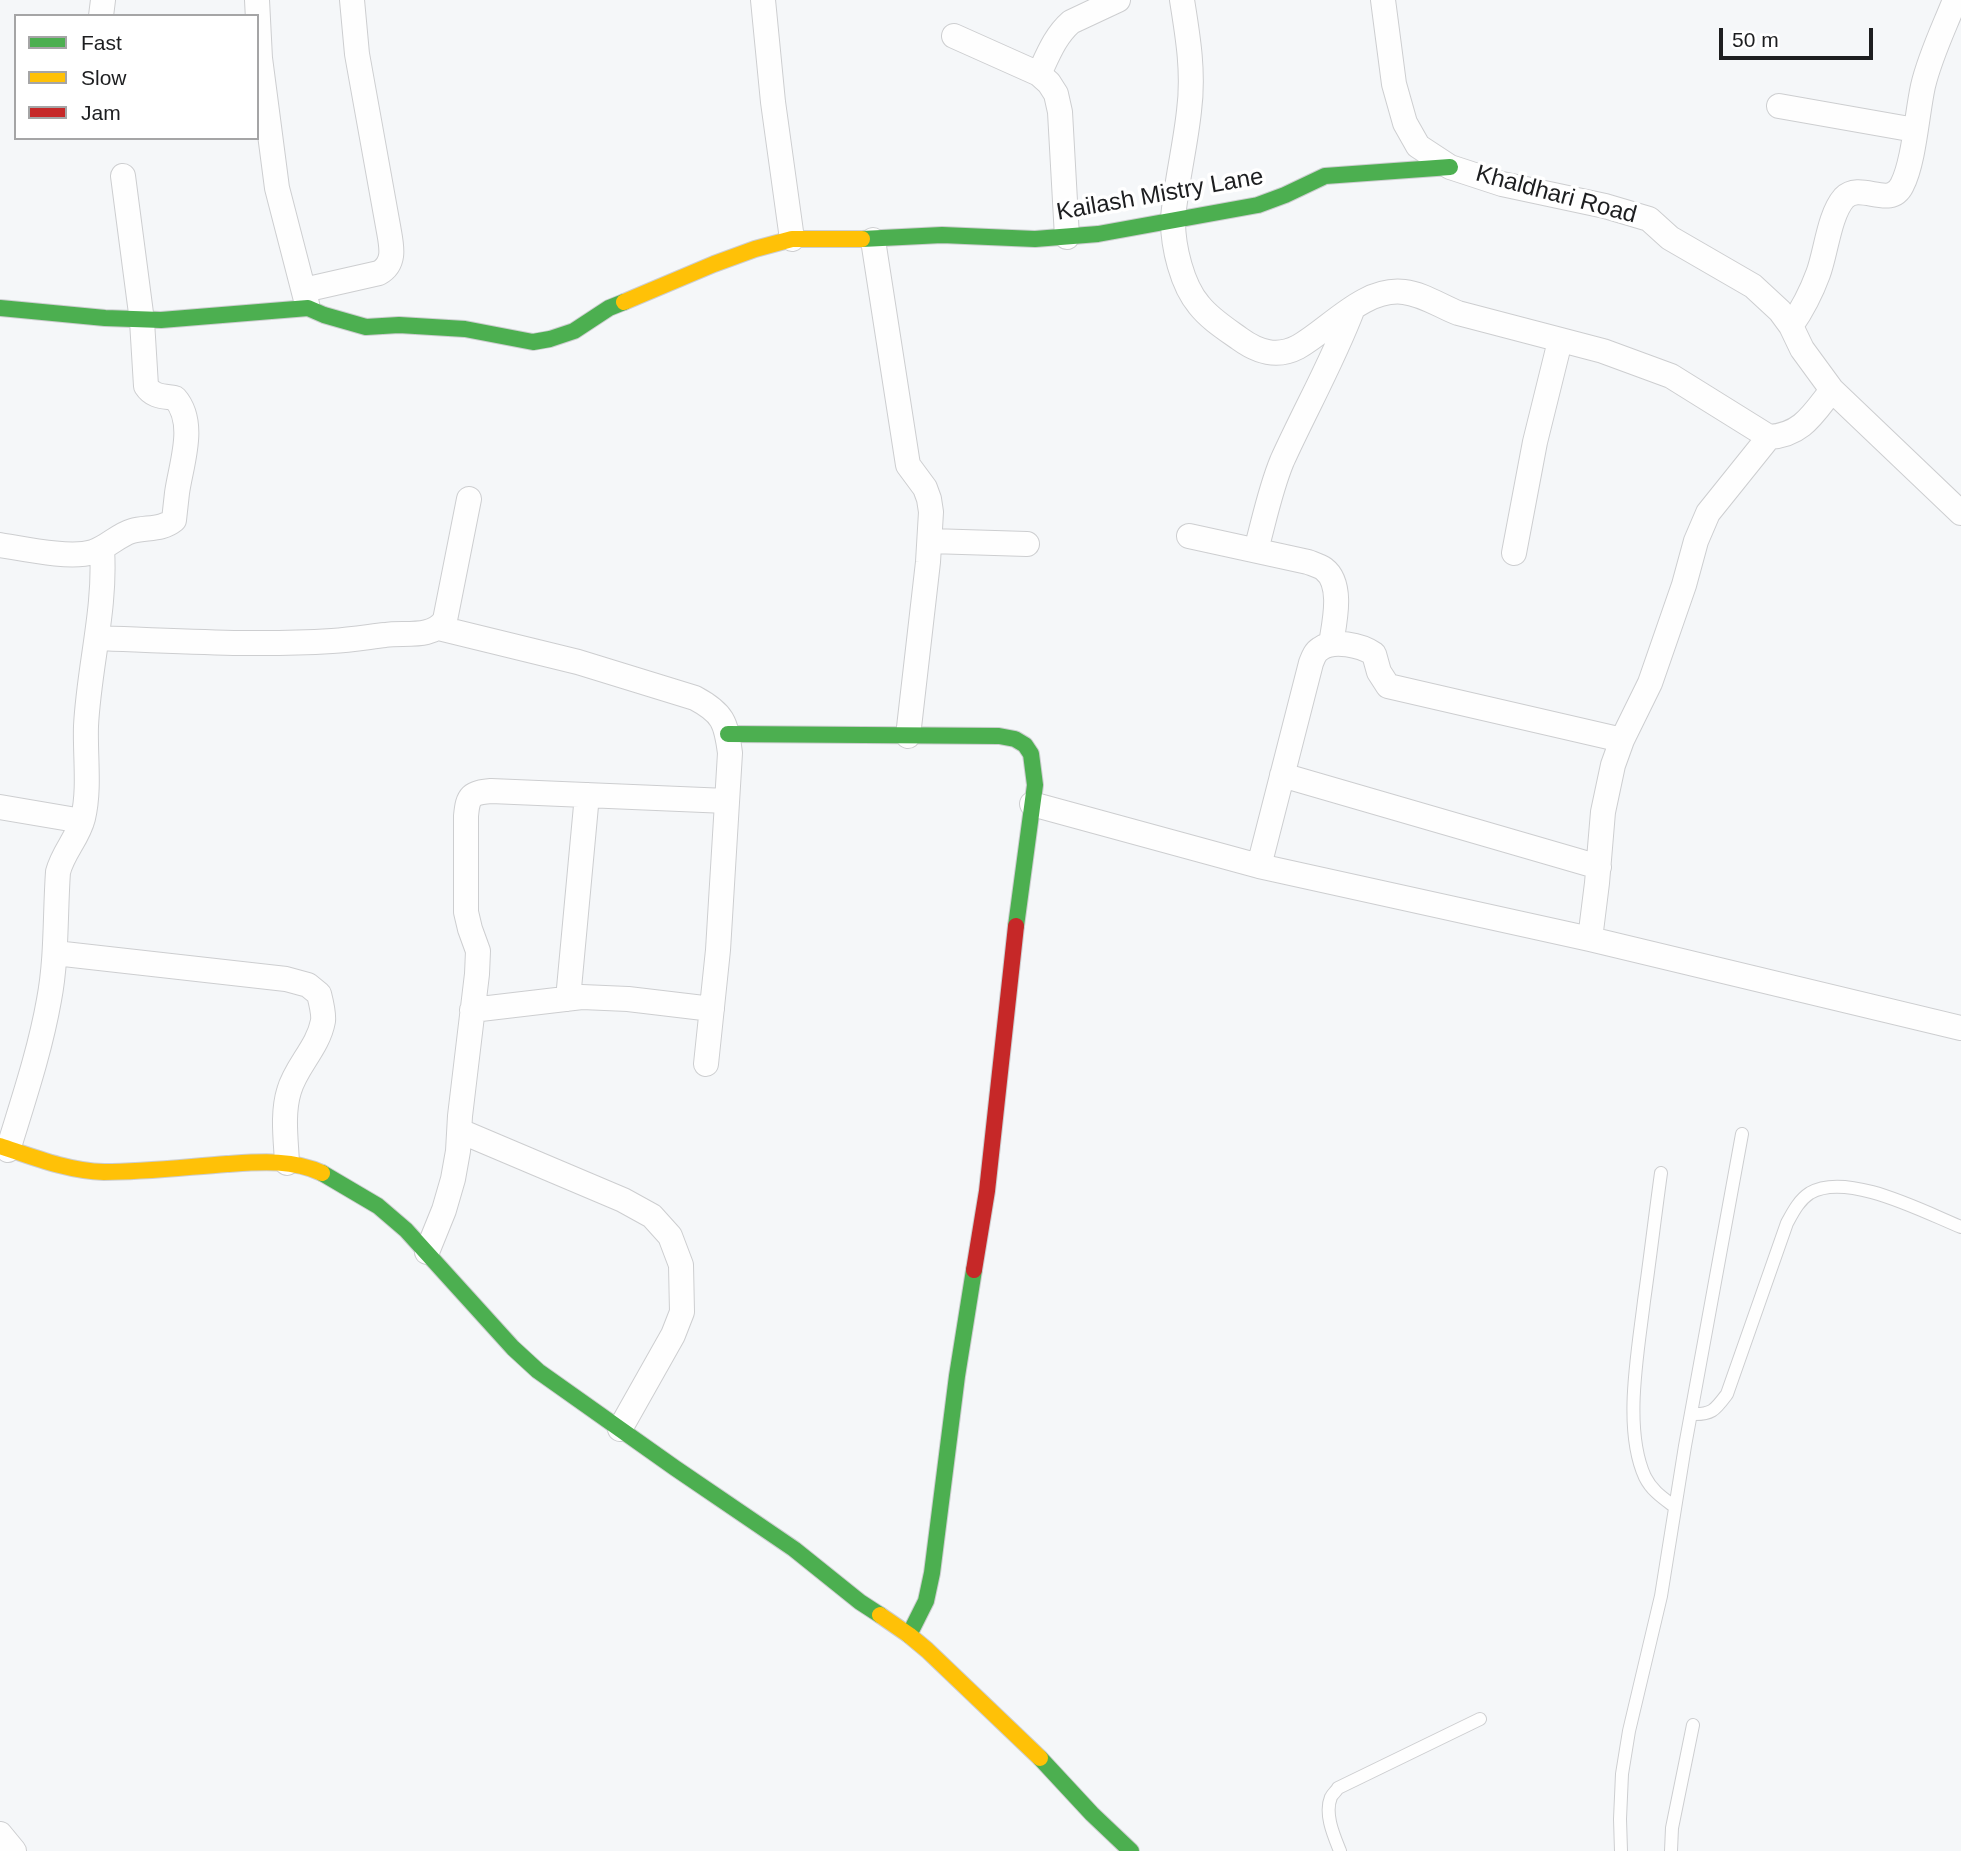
<!DOCTYPE html>
<style>
body{margin:0}
#map{position:relative;width:1961px;height:1851px;overflow:hidden;background:#f5f7f9;font-family:Helvetica,sans-serif}
canvas{display:block}
.legend{position:absolute;left:14px;top:14px;width:245px;height:126px;box-sizing:border-box;background:#fff;border:2px solid #a5a5a6;margin:0;padding:9px 12px;list-style:none;font-size:21px;color:#1d1e20}
.legend li{display:flex;align-items:center;gap:14px;height:35px}
.legend b{width:35px;border:2px solid #a5a5a6}
.scale{position:absolute;left:1719px;top:28px;width:154px;height:32px;box-sizing:border-box;border:4px solid #1d1e20;border-top:0;padding-left:9px;font-size:21px;line-height:24px;white-space:nowrap;color:#1d1e20;-webkit-text-stroke:5px #fff;paint-order:stroke}
</style>
<div id="map">
<canvas width="1961" height="1851"></canvas>
<ul class="legend">
<li><b style="height:9px;background:#4caf50"></b>Fast</li>
<li><b style="height:9px;background:#ffc107"></b>Slow</li>
<li><b style="height:9px;background:#c62828"></b>Jam</li>
</ul>
<div class="scale">50 m</div>
</div>
<script>
const ctx = document.querySelector('canvas').getContext('2d');
ctx.lineJoin = 'round';
function stroke(path, color, width, dash) { ctx.strokeStyle = color; ctx.lineWidth = width; ctx.lineCap = dash ? 'butt' : 'round'; ctx.setLineDash(dash || []); ctx.stroke(path); }
function drawText(font, color, halo, rows, align = 'center') {
  ctx.font = font + ' Helvetica,sans-serif'; ctx.lineWidth = 7; ctx.setLineDash([]); ctx.textBaseline = 'middle'; ctx.strokeStyle = halo; ctx.fillStyle = color; for (const [text, x, y, turn = 0] of rows) {
    ctx.save(); ctx.translate(x, y); ctx.rotate((+turn || 0) * Math.PI / 180); ctx.textAlign = isNaN(turn) ? turn : align; if (halo) ctx.strokeText(text, 0, 0); ctx.fillText(text, 0, 0); ctx.restore();
  }
}
const lane = new Path2D(`
 M 1661,1173 C 1655,1216 1650,1259 1644,1301 C 1638,1352 1623,1429 1645,1477 C 1652,1491 1663,1498 1675,1507
 M 1691,1414 C 1712,1415 1715,1410 1727,1394 L 1787,1223 C 1793,1212 1799,1200 1810,1193 C 1847,1171 1924,1212 1961,1227
 M 1340,1851 C 1334,1836 1324,1814 1331,1797 C 1331,1796 1338,1789 1338,1788 L 1480,1719
 M 1621,1851 L 1620,1819 L 1622,1774 L 1629,1731 L 1661,1596 L 1685,1446 L 1742,1134
 M 1671,1851 L 1672,1828 L 1693,1725`);
const street = new Path2D(`
 M 257,0 L 260,58 L 277,188 L 307,304
 M 763,0 L 773,102 L 792,239
 M 1182,0 C 1188,37 1194,73 1189,111 C 1186,139 1180,166 1176,194 C 1175,203 1173,212 1173,221 C 1173,247 1182,285 1199,305 C 1210,319 1226,329 1240,339 C 1258,352 1277,358 1298,347 C 1330,329 1364,287 1404,292 C 1423,294 1440,306 1458,313 L 1603,351 L 1671,376 L 1769,437
 M 1383,0 L 1394,84 L 1405,123 L 1418,146 L 1450,167 L 1502,184 L 1605,206 L 1649,219 L 1670,238 L 1753,286 L 1780,311 L 1791,326 L 1802,349 L 1832,390 L 1961,513
 M 101,16 L 103,0
 M 954,36 L 1039,74 L 1049,83 L 1056,94 L 1060,112 L 1067,237
 M 1039,74 C 1048,55 1055,36 1071,22 L 1118,0
 M 1779,106 L 1915,130
 M 873,240 L 908,465 L 925,488 L 929,499 L 931,512 L 928,562 L 908,736
 M 304,290 L 379,273 C 397,263 391,244 388,226 L 357,54 L 352,0
 M 1791,326 C 1802,310 1811,293 1818,274 C 1826,253 1829,215 1844,198 C 1861,181 1890,210 1902,185 C 1914,162 1917,113 1923,86 C 1930,56 1944,28 1955,0
 M 1189,536 L 1308,562 C 1313,564 1320,566 1324,569 C 1344,584 1334,624 1331,644
 M 930,541 L 1027,544
 M 0,545 C 25,549 70,559 93,552 C 108,547 118,535 132,531 C 147,527 162,530 174,520 C 175,511 176,502 177,493 C 181,464 197,423 175,398 C 163,396 153,397 146,386 L 142,321 L 123,176
 M 1256,550 C 1264,521 1270,490 1282,461 C 1305,410 1333,361 1353,308
 M 1514,553 L 1535,442 L 1560,341
 M 439,628 L 578,662 L 695,698 C 723,713 726,722 730,753 L 718,950 L 706,1064
 M 97,638 C 175,641 254,646 332,641 C 350,640 368,637 385,635 C 405,632 432,639 445,620 L 469,499
 M 1282,775 L 1599,867
 M 1032,804 L 1259,866 L 1590,939 L 1961,1028
 M 0,807 L 82,821
 M 1259,866 L 1311,663 C 1313,658 1315,652 1320,649 C 1333,639 1361,645 1374,654 L 1379,672 L 1388,686 L 1622,740
 M 1590,939 L 1597,883 L 1603,812 L 1613,765 L 1622,740 L 1650,683 L 1684,585 L 1696,541 L 1708,513 L 1769,437 C 1802,435 1813,414 1832,390
 M 55,953 L 286,979 L 308,985 L 319,994 C 321,1002 324,1013 323,1021 C 318,1048 296,1066 289,1091 C 282,1114 286,1140 287,1163
 M 568,999 L 587,795
 M 472,1010 L 582,997 L 628,999 L 712,1009
 M 460,1131 L 623,1200 L 652,1216 L 670,1236 L 681,1265 L 682,1312 L 673,1335 L 620,1429
 M 8,1150 C 23,1101 40,1051 49,1000 C 57,958 55,914 58,872 C 63,852 78,838 83,818 C 90,789 85,756 86,726 C 89,666 106,609 102,549
 M 427,1252 L 444,1210 L 453,1179 L 458,1151 L 460,1116 L 477,974 L 478,951 L 470,929 L 466,912 L 466,816 C 468,795 471,793 491,791 L 727,801
 M 0,1834 L 14,1851`);
const fast = new Path2D(`
 M 862,239 L 942,235 L 1035,239 L 1098,234 L 1258,205 L 1285,195 L 1325,176 L 1450,167
 M 0,308 L 105,318 L 161,320 L 308,308 L 324,315 L 366,327 L 399,325 L 465,329 L 533,342 L 550,339 L 574,331 L 609,308 L 624,302
 M 728,734 L 999,736 L 1015,739 L 1025,745 L 1031,754 L 1035,785 L 1016,926
 M 322,1173 L 378,1206 L 406,1230 L 513,1348 L 538,1371 L 675,1468 L 794,1549 L 860,1602 L 880,1615
 M 909,1635 L 926,1601 L 932,1573 L 957,1376 L 974,1270
 M 1040,1758 L 1092,1814 L 1131,1851`);
const slow = new Path2D(`
 M 624,302 L 714,264 L 755,249 L 792,239 L 862,239
 M 0,1146 C 33,1157 68,1171 104,1172 C 145,1172 186,1167 227,1164 C 259,1162 292,1159 322,1173
 M 880,1615 L 909,1635 L 927,1650 L 1040,1758`);
const jam = new Path2D(`
 M 974,1270 L 987,1191 L 1016,926`);
const streetNames = [
 ["Kailash Mistry Lane",1160,195,-10],
 ["Khaldhari Road",1556,195,15]
];
stroke(lane, '#cdced0', 14);
stroke(street, '#cdced0', 26);
stroke(fast, '#cdced0', 18);
stroke(slow, '#cdced0', 18);
stroke(jam, '#cdced0', 18);
stroke(lane, '#fefefe', 12);
stroke(street, '#fefefe', 24);
stroke(fast, '#4caf50', 16);
stroke(slow, '#ffc107', 16);
stroke(jam, '#c62828', 16);
drawText('24px', '#1d1e20', '#fff', streetNames);
</script>
